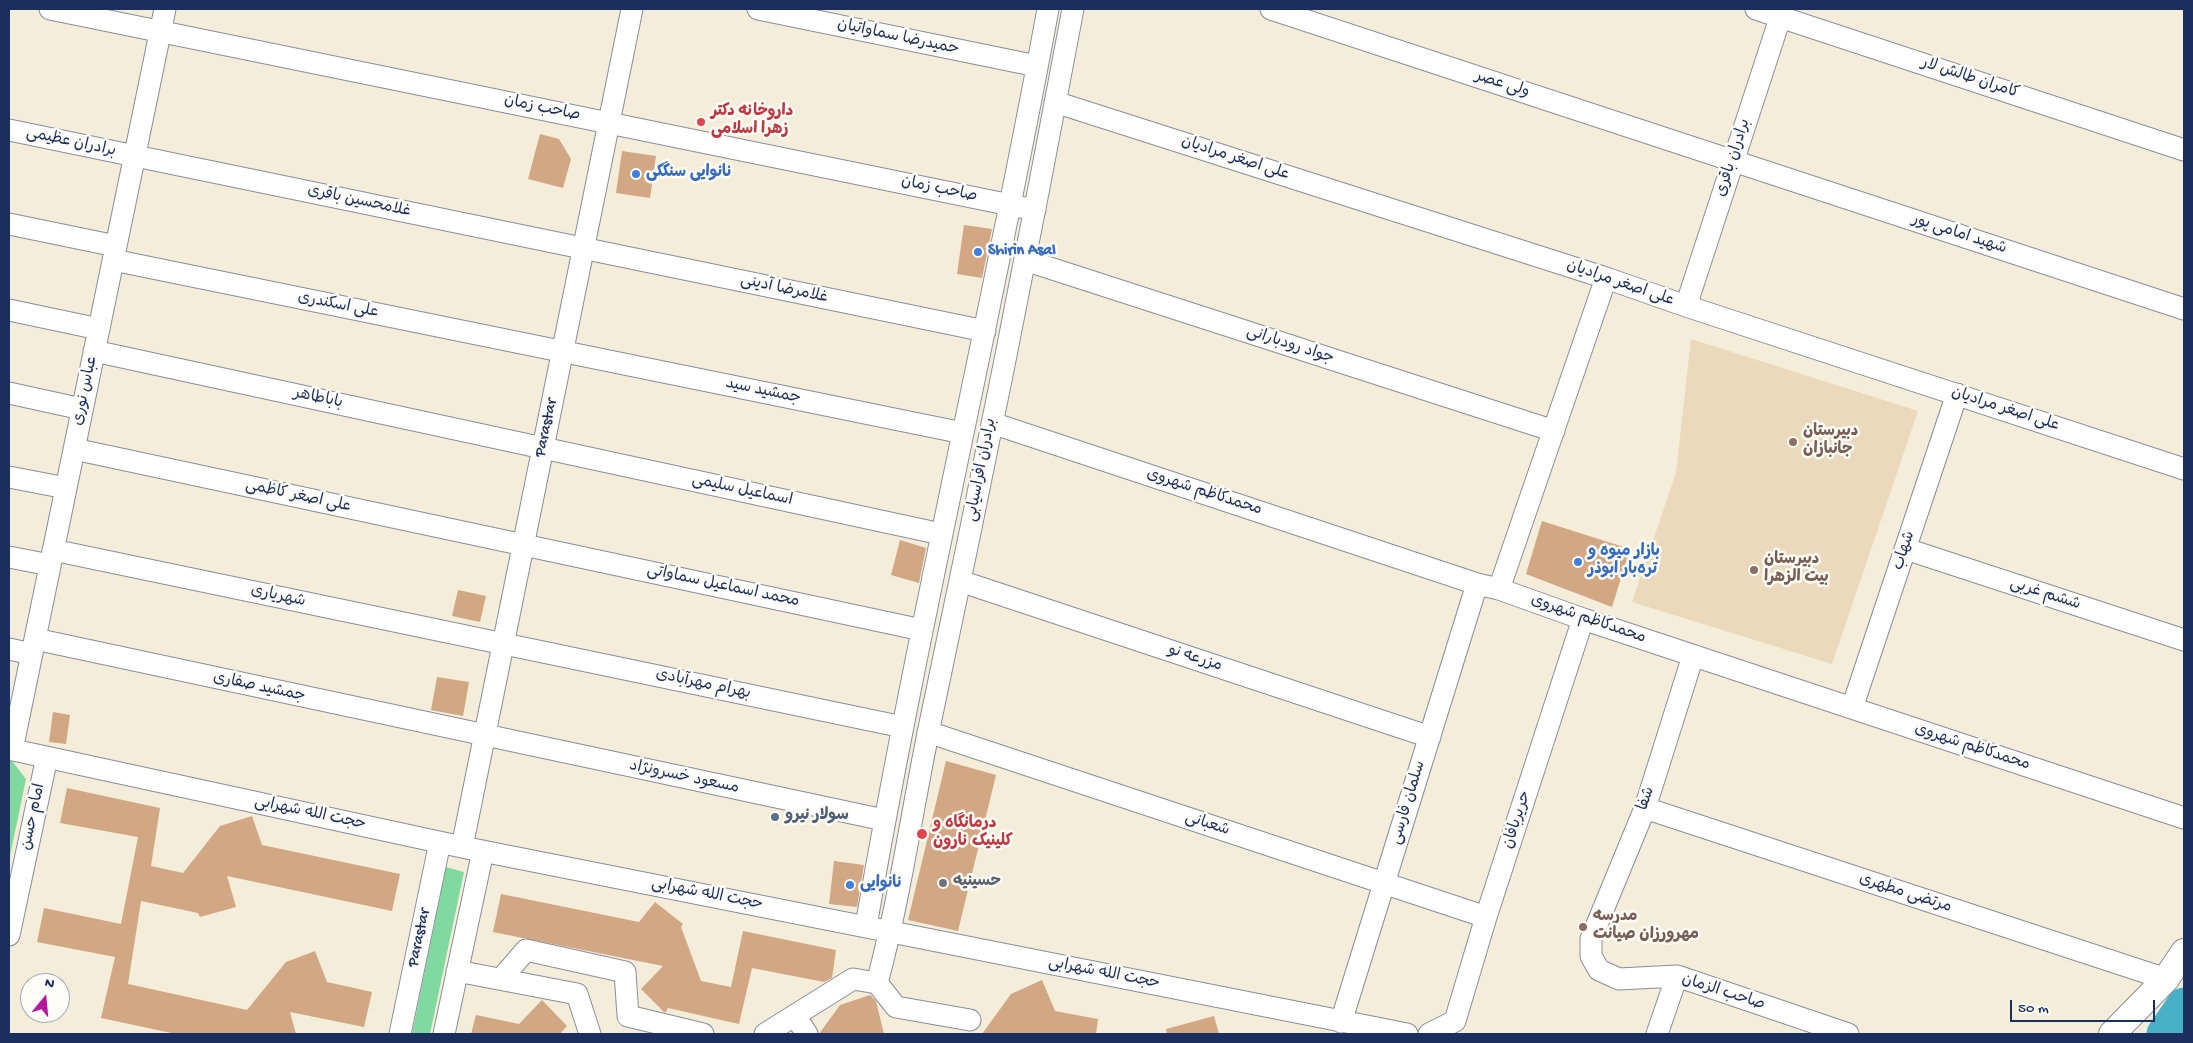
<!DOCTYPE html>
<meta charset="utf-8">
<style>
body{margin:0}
#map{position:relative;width:2193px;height:1043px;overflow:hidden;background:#f4edd9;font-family:"Gochi Hand",sans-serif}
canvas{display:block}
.frame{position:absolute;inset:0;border:10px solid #1b2f5e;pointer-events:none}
.north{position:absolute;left:20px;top:973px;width:50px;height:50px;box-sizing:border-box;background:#fdfcf7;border:1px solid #a3aaba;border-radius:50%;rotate:17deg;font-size:14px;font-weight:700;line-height:20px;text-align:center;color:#1b2f5e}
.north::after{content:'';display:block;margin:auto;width:18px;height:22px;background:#b5179e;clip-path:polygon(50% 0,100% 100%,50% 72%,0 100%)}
.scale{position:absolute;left:2010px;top:1000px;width:145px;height:22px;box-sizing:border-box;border:2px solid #1b2f5e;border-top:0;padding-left:6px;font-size:15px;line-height:18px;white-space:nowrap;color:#1b2f5e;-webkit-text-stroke:4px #fdfcf7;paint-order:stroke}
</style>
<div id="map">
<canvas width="2193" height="1043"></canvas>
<div class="frame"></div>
<div class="north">N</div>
<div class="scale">50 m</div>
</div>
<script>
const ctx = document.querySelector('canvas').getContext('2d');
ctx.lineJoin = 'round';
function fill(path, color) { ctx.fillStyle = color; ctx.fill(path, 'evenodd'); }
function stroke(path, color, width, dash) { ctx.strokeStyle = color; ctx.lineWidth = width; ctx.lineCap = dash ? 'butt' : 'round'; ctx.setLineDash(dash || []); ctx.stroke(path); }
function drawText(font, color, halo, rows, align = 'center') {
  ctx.font = font + ' "Gochi Hand","Playpen Sans Arabic",sans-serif'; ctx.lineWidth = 5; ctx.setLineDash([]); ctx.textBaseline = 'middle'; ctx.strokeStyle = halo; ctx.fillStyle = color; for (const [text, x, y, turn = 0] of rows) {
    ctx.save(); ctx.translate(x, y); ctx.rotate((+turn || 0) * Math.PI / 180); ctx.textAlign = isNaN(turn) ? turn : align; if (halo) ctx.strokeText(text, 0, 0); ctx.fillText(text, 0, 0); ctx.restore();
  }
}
const built = new Path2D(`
 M 1691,339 L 1918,411 L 1832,664 L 1632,602 L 1676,473 Z`);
const green = new Path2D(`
 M 9,757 L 26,779 L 9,861 Z
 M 446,867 L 464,872 L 430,1034 L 412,1034 Z`);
const river = new Path2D(`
 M 2164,1034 L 2184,1005`);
const building = new Path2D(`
 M 540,134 L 559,139 L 571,159 L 563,188 L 528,179 Z
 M 622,151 L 656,156 L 650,198 L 616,193 Z
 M 964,225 L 992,229 L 982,278 L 957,274 Z
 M 1542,521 L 1630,549 L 1612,607 L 1526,574 Z
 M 900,540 L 926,548 L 919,583 L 891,575 Z
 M 458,590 L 486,596 L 480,622 L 452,616 Z
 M 437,677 L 469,682 L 463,716 L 431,710 Z
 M 53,712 L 70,715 L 66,744 L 49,742 Z
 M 946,761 L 996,775 L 958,931 L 908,920 Z
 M 67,788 L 160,808 L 151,866 L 183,873 L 220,826 L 252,816 L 262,845 L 400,874 L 392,911 L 227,876 L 236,907 L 200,917 L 198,913 L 141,901 L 128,984 L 247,1010 L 286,962 L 315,951 L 327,982 L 372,992 L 364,1027 L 290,1012 L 296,1034 L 176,1034 L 101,1018 L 115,957 L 37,942 L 44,908 L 121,924 L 138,837 L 60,823 Z
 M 834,861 L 864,865 L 857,907 L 829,904 Z
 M 501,894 L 639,922 L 655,902 L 683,924 L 681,927 L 701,981 L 731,987 L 743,931 L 836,950 L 832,978 L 824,982 L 752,968 L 739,1024 L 668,1008 L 666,1012 L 664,1012 L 641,989 L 663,966 L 493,932 Z
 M 1042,980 L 1055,1011 L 1098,1019 L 1096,1034 L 982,1034 L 1011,994 Z
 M 870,995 L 876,1001 L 884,1034 L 819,1034 L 840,1005 Z
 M 542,1000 L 567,1026 L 560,1034 L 471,1034 L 476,1015 L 519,1024 Z
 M 1214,1016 L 1219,1034 L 1167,1034 L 1166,1029 Z`);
const minor = new Path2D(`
 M 50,9 L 1035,210
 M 758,9 L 1037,66
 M 1271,9 L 2184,309
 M 1756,9 L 2184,150
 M 1055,102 L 1606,278 L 1686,306 L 2184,469
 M 9,130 L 985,331
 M 9,224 L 116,246
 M 113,260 L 963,433
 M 1025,260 L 1554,431
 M 1686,306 L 1783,9
 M 9,310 L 99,329
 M 94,351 L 941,534
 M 9,393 L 82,409
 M 992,423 L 1477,584 L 1499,589 L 1583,619 L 2184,818
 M 74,449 L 922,630
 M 9,477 L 66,488
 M 1906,549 L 2184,640
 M 53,550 L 903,727
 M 9,557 L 50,565
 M 960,581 L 1430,737
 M 1499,589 L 1606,278
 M 35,639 L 884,820
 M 9,649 L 32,654
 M 1693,656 L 1645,808 L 1591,939 L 1591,956 L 1599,970 L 1619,979 L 1677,976 L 1848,1034
 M 1852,708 L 1957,394
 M 928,732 L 1486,917
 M 9,749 L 462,847 L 1407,1034
 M 12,750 L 165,9
 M 1645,808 L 2166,979
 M 462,847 L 632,9
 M 866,926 C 919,619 992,315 1048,9
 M 9,935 L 47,757
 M 457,971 L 577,994 L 590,1034
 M 501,979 L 526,950 L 625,972 L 628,1016 L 703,1034
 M 877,983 C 901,894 913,803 932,714 C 982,479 1029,244 1073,9
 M 795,1016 L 807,1034
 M 1341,1022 L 1477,584
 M 400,1034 L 440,842
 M 444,1034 L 483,851
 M 765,1034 L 853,979 L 877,983 L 896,1007 L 970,1020
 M 1429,1034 L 1455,1021 L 1486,917 L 1583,619
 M 1657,1034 L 1677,976`);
const major = new Path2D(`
 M 2112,1034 L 2166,979 L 2184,952`);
const markers = [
 [701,122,5,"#e0444e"],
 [636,174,5,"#3f7fe0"],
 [978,252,5,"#3f7fe0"],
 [1793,442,5,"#8d6e63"],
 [1578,562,5,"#3f7fe0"],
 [1754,570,5,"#8d6e63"],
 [775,817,5,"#5c6f8a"],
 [922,834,6,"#e0444e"],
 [943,883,5,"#6b7280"],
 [850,885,5,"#3f7fe0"],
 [1583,927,5,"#8d6e63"]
];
const streetNames = [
 ["حمیدرضا سماواتیان",898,38,12],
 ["کامران طالش لار",1970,79,18],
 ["ولی عصر",1502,85,18],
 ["صاحب زمان",542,109,12],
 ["برادران عظیمی",71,143,12],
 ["برادران باقری",1734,158,-72],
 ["علی اصغر مرادیان",1235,159,18],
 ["صاحب زمان",939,190,12],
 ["غلامحسین باقری",359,202,12],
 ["شهید امامی پور",1959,235,18],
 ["علی اصغر مرادیان",1620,284,19],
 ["غلامرضا آدینی",784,290,12],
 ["علی اسکندری",338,306,11],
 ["جواد رودبارانی",1290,346,18],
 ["عباس نوری",86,391,-78],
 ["جمشید سید",763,392,12],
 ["باباطاهر",318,399,12],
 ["علی اصغر مرادیان",2005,410,18],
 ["Parastar",547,428,-78],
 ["برادران افراسیابی",982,470,-79],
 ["اسماعیل سلیمی",742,491,12],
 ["محمدکاظم شهروی",1204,493,18],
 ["علی اصغر کاظمی",298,497,12],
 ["شهاب",1905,551,-72],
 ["محمد اسماعیل سماواتی",723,587,12],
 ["ششم غربی",2045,595,18],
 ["شهریاری",278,597,12],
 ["محمدکاظم شهروی",1588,620,19],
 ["مزرعه نو",1195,659,18],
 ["بهرام مهرآبادی",703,685,12],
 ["جمشید صفاری",259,688,12],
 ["محمدکاظم شهروی",1972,748,18],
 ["مسعود خسرونژاد",684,778,12],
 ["شفا",1647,799,-71],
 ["سلمان فارسی",1409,803,-73],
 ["حجت الله شهرابی",310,814,12],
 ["امام حسن",34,817,-78],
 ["حریربافان",1518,820,-72],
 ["شعبانی",1207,825,18],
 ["مرتضی مطهری",1905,894,18],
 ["حجت الله شهرابی",707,895,11],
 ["Parastar",420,938,-78],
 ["حجت الله شهرابی",1104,974,11],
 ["صاحب الزمان",1723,993,18]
];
const healthNames = [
 ["داروخانه دکتر",711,113],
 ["زهرا اسلامی",711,131],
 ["درمانگاه و",933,825],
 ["کلینیک نارون",933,843]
];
const shopNames = [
 ["نانوایی سنگکی",646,174],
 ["Shirin Asal",988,252],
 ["بازار میوه و",1588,553],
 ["تره‌بار ابوذر",1588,571],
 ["نانوایی",860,885]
];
const educationNames = [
 ["دبیرستان",1803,433],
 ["جانبازان",1803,451],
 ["دبیرستان",1764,561],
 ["بیت الزهرا",1764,579],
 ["مدرسه",1593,918],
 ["مهرورزان صیانت",1593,936]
];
const serviceNames = [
 ["سولار نیرو",785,817]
];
const worshipNames = [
 ["حسینیه",953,883]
];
fill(built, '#ead9ba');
fill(green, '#80daa0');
stroke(river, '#47b0c6', 35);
fill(building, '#d2a783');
stroke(minor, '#888e9c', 23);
stroke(major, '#888e9c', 28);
stroke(minor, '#fff', 21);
stroke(major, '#fff', 26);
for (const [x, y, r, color] of markers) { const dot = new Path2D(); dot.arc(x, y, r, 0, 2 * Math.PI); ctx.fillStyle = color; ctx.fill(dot); stroke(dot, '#fdfcf7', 2); }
drawText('16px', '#1b2f5e', '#fdfcf7', streetNames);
drawText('bold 16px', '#be3a42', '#fdfcf7', healthNames, 'left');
drawText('bold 16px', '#366cbe', '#fdfcf7', shopNames, 'left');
drawText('bold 16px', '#785e54', '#fdfcf7', educationNames, 'left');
drawText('bold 16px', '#4e5e75', '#fdfcf7', serviceNames, 'left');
drawText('bold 16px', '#5b616d', '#fdfcf7', worshipNames, 'left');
</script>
